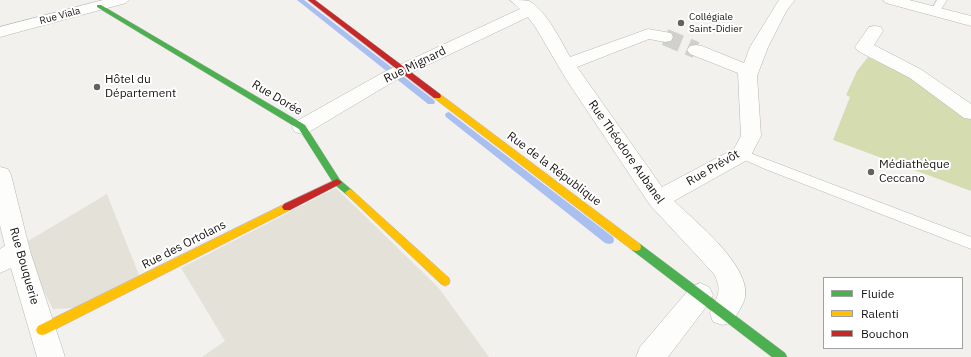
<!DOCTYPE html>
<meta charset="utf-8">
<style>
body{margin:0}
#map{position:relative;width:971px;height:357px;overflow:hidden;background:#f3f1ee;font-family:"IBM Plex Sans",sans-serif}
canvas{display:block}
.legend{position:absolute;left:823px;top:277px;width:140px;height:72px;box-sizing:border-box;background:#fff;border:1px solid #a2a1a1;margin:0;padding:5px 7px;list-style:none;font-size:12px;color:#161513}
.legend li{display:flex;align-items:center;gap:8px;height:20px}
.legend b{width:20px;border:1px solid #a2a1a1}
</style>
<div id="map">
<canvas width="971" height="357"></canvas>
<ul class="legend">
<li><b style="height:5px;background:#4caf50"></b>Fluide</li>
<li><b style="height:5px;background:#ffc107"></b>Ralenti</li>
<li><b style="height:5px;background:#c62828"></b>Bouchon</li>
</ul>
</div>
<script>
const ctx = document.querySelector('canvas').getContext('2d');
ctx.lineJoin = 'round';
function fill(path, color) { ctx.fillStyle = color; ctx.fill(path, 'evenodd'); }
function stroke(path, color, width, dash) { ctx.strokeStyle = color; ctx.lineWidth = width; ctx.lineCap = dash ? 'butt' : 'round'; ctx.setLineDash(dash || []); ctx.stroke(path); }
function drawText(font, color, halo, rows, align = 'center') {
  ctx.font = font + ' "IBM Plex Sans",sans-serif'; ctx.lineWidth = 4; ctx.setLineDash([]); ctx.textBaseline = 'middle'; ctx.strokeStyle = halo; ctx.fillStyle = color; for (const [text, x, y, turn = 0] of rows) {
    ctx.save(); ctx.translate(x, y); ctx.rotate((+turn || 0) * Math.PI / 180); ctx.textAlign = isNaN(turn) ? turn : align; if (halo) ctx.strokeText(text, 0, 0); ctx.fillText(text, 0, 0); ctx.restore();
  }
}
const built = new Path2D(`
 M 336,188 L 438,287 L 489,357 L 202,357 L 225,341 L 181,268 Z
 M 107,194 L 139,275 L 74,308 L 53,309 L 36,276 L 28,241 Z`);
const green = new Path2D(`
 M 868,57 L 912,78 L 964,116 L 971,119 L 971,191 L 833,140 L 850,97 L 846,95 L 857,71 Z`);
const stream = new Path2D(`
 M 297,0 L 304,0 L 434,100 L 435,102 L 434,104 L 428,104 Z
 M 449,112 L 613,237 L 614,240 L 613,243 L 609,244 L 605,243 L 446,117 L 445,115 L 446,113 Z`);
const streetTunnel = new Path2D(`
 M 665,37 L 696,50`);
const lane = new Path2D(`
 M 937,0 L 947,0 L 938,14 L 932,14 L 930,12 Z
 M 742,150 L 971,237 L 971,249 L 765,169 L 738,157 L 736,154 L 738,151 Z`);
const street = new Path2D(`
 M 103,0 L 129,0 L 126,3 L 0,37 L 0,27 Z
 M 510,0 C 516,0 524,0 529,1 C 546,10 561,41 570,57 L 648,29 L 671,33 L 673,37 L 671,41 L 665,42 L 649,39 L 577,67 L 662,187 L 734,149 L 741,136 L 738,73 L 690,54 L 687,50 L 690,46 L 696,45 L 702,46 L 744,63 L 750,47 L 779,0 L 795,0 L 787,10 L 768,47 L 757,76 L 761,136 L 749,159 L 674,201 C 695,221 751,266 745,297 C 744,305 736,314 733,322 L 723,325 L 713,322 L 710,313 C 717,298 723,290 714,274 L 650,205 L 566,79 L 536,28 L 528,17 L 396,80 L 309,132 L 302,134 L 295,132 L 292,127 L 295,122 L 384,72 L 520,9 Z
 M 883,0 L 909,0 L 971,16 L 971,26 L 886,3 Z
 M 875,26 L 881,27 L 883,31 L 874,45 L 922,70 L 971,104 L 971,119 L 964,118 L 910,78 L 858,51 L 855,47 L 869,27 Z
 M 0,167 L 8,169 L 11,175 L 30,251 L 65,357 L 37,357 L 11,268 L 0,273 L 0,249 L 5,246 L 0,225 Z
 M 700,283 L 709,287 L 713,295 L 709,303 L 668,357 L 636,357 L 640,347 L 691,287 Z`);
const fast = new Path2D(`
 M 97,5 L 101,5 L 305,125 L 340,180 L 353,191 L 355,193 L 353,195 L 347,195 L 334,184 L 299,129 L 97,7 Z
 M 636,243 L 640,244 L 785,353 L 787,357 L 772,357 L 632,250 L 631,247 L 632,244 Z`);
const slow = new Path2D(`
 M 434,94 L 440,94 L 640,244 L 641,247 L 640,250 L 636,251 L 632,250 L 434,98 L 433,96 Z
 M 350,189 L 353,191 L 449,278 L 450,281 L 449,284 L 445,286 L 441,284 L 347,195 L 345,193 L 347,191 Z
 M 287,203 L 290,204 L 292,207 L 290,210 L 46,334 L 42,335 L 38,334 L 36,330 L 38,326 Z`);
const jam = new Path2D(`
 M 308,0 L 315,0 L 440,94 L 441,96 L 440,98 L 434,98 Z
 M 337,179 L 342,182 L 340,184 L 290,210 L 284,210 L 282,207 L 284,204 Z`);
const markers = [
 [681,23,4,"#636260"],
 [97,87,4,"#636260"],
 [871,172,4,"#636260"]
];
const farStreetnames = [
 ["Rue Viala",60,16,-15]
];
const farPoinames = [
 ["Collégiale",689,17],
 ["Saint-Didier",689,29]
];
const streetNames = [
 ["Rue Mignard",415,65,-26],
 ["Rue Dorée",277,98,31],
 ["Rue Théodore Aubanel",626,152,55],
 ["Rue Prévôt",713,168,-30],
 ["Rue de la République",554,169,37],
 ["Rue des Ortolans",184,245,-27],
 ["Rue Bouquerie",24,266,74]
];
const poiNames = [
 ["Hôtel du",105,80],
 ["Département",105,94],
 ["Médiathèque",879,165],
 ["Ceccano",879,179]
];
fill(built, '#e4e1d8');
fill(green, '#d5dcb0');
fill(stream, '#a8bff0');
stroke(streetTunnel, '#d2d0cd', 17, [17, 8]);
stroke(lane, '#b7b6b4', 1);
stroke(street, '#b7b6b4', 1);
stroke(fast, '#b7b6b4', 1);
stroke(slow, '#b7b6b4', 1);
stroke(jam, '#b7b6b4', 1);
fill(lane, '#fdfdfc');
fill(street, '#fdfdfc');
fill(fast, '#4caf50');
fill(slow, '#ffc107');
fill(jam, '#c62828');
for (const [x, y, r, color] of markers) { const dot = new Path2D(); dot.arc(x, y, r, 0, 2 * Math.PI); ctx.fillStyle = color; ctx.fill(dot); stroke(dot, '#fff', 1.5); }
drawText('10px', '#161513', '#fff', farStreetnames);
drawText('10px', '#161513', '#fff', farPoinames, 'left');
drawText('12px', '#161513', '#fff', streetNames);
drawText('12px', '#161513', '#fff', poiNames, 'left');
</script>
